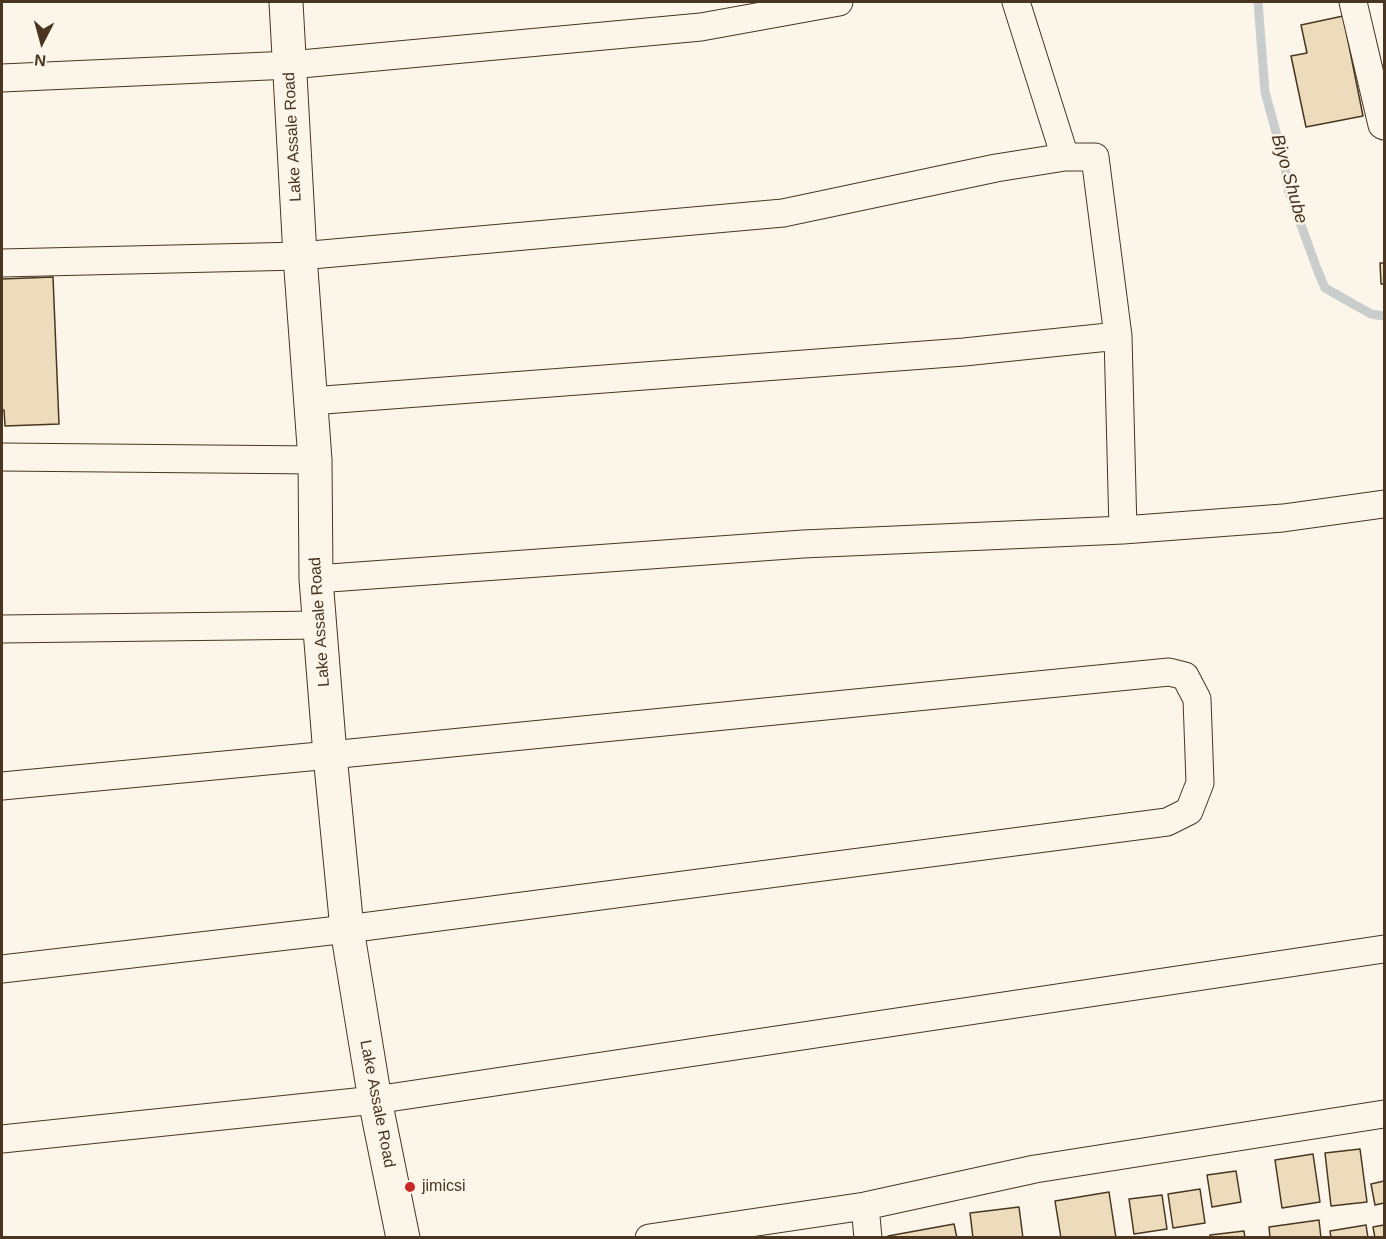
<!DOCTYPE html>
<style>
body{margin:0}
#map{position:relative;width:1386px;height:1239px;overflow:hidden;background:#fbf6e9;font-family:Helvetica,sans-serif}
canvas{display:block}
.frame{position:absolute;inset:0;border:3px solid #4a3520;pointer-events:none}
.north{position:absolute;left:12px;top:12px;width:60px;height:60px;-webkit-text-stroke:4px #fbf6e9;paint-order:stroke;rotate:186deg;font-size:16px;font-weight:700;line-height:24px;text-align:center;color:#4a3520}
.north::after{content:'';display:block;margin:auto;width:21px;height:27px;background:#4a3520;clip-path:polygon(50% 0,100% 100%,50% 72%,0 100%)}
</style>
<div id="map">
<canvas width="1386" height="1239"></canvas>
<div class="frame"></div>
<div class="north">N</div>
</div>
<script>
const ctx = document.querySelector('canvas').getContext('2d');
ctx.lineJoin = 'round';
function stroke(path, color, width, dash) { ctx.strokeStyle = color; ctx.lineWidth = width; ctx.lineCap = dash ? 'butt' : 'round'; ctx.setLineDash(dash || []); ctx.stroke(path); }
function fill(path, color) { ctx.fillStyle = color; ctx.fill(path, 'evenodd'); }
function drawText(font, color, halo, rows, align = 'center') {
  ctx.font = font + ' Helvetica,sans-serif'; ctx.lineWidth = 4.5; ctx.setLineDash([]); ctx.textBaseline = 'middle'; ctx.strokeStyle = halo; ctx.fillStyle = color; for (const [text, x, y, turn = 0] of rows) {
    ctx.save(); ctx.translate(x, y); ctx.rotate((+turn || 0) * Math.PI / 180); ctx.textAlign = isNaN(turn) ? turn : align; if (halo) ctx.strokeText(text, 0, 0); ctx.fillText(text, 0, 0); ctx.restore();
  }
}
const stream = new Path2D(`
 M 1258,2 L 1265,92 L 1284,161 L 1289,192 L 1317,269 L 1325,288 L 1371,314 L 1384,316`);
const building = new Path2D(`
 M 1343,16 L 1363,116 L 1306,127 L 1291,56 L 1307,53 L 1301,25 Z
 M 1380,263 L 1384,263 L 1384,284 L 1381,284 Z
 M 53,277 L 59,424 L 5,426 L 4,410 L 2,410 L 2,279 Z
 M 1360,1149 L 1367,1202 L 1331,1206 L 1325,1153 Z
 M 1313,1154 L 1320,1202 L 1282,1208 L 1275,1160 Z
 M 1236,1171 L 1241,1202 L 1212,1207 L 1207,1175 Z
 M 1384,1181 L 1384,1203 L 1375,1205 L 1371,1184 Z
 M 1200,1189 L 1205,1223 L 1173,1228 L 1168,1194 Z
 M 1109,1192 L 1116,1238 L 1061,1238 L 1055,1201 Z
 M 1162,1195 L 1167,1229 L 1134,1234 L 1129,1199 Z
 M 1019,1207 L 1023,1238 L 973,1238 L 970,1213 Z
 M 1319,1220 L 1321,1238 L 1270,1238 L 1269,1227 Z
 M 954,1224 L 957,1238 L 889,1238 L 888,1236 Z
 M 1366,1225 L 1368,1238 L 1331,1238 L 1330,1231 Z
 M 1384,1225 L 1384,1238 L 1375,1238 L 1373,1227 Z
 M 1244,1231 L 1245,1238 L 1210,1238 L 1210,1235 Z`);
const street = new Path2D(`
 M 1016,2 L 1065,157
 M 1353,2 L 1382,125 L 1384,126
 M 2,78 L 290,65 L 701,27 L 839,2
 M 2,263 L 300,256 L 783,213 L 996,168 L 1065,157 L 1095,157 L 1118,336 L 1123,530
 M 311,401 L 964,352 L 1118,336
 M 2,457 L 315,460
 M 316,579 L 803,544 L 1123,530 L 1283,518 L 1384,504
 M 2,629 L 319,625
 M 2,786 L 330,755 L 1169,672 L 1185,676 L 1197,699 L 1200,783 L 1189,811 L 1167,822 L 347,929 L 2,969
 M 2,1139 L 375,1100 L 1384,949
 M 865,1206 L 868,1238
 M 649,1238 L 865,1206 L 1035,1169 L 1384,1114`);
const secondary = new Path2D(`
 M 286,2 L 300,256 L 315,460 L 316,579 L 330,755 L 347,929 L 375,1100 L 403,1238`);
const markers = [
 [410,1187,6,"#c62828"]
];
const streetNames = [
 ["Lake Assale Road",293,137,-93],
 ["Lake Assale Road",320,622,-94],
 ["Lake Assale Road",377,1104,79]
];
const poiNames = [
 ["jimicsi",422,1187]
];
const waterNames = [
 ["Biyo Shube",1289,179,74]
];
stroke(stream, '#c9cecd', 9);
fill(building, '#ecdcbc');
stroke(building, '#4a3520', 1.5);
stroke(street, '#4a3520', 29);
stroke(secondary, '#4a3520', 35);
stroke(street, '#fbf6e9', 27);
stroke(secondary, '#fbf6e9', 33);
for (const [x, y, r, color] of markers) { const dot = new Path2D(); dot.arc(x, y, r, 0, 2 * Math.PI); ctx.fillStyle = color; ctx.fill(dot); stroke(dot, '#fbf6e9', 2); }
drawText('16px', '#4a3520', '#fbf6e9', streetNames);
drawText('16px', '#4a3520', '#fbf6e9', poiNames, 'left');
drawText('italic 18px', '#4a3520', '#fbf6e9', waterNames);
</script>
